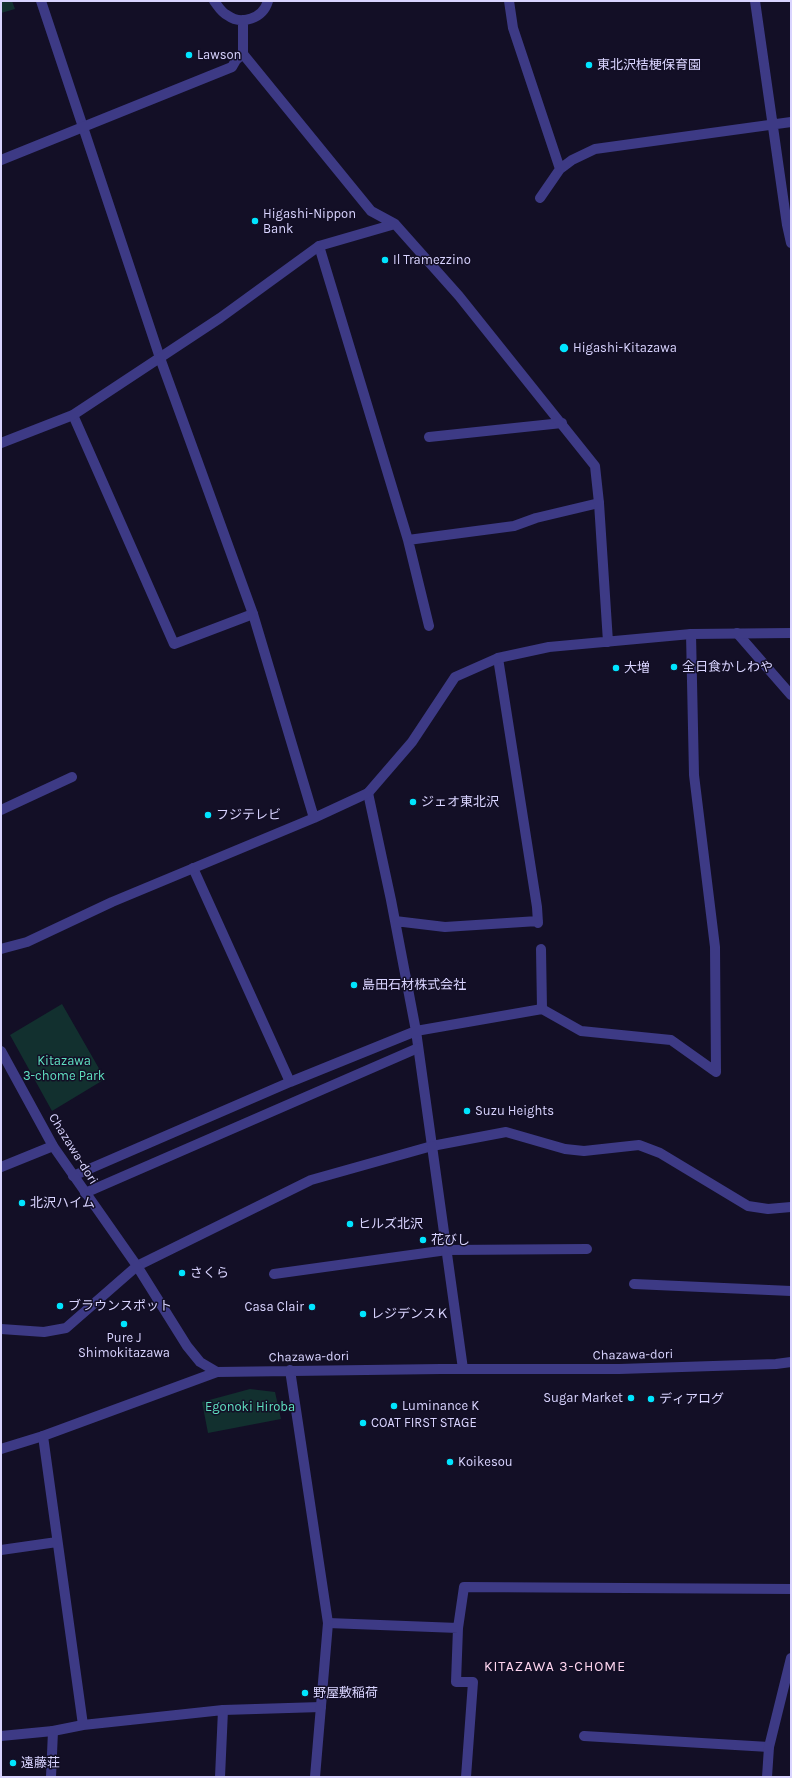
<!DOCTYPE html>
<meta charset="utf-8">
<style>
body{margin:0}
#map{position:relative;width:792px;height:1778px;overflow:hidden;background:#130f26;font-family:Karla,sans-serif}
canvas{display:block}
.frame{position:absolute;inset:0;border:2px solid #d9d4ff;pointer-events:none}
</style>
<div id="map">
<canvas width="792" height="1778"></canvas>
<div class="frame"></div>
</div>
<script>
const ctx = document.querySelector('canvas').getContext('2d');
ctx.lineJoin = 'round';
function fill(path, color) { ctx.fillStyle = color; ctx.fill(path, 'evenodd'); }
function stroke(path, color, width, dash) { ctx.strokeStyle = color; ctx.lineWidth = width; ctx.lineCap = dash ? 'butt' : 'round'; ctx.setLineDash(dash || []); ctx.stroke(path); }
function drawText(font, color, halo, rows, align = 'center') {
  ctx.font = font + ' Karla,"Noto Sans JP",sans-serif'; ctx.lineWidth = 3; ctx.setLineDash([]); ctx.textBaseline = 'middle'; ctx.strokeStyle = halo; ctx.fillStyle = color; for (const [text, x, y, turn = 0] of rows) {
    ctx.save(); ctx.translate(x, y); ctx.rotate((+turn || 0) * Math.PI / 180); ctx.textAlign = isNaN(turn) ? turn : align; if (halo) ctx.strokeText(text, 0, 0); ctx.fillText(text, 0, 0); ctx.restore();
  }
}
const green = new Path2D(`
 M 1,1 L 12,1 L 15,9 L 1,13 Z
 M 62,1004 L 105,1079 L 52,1111 L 10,1035 Z
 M 250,1389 L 275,1392 L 281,1419 L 208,1433 L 202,1402 Z`);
const service = new Path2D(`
 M 41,1 L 160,358
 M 319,246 L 408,540 L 429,626
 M 73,415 L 174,644 L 253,614
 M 429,437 L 562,423
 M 408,540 L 514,526 L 536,518 L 599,503
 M 737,633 L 791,695
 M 691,634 L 694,775 L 715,947 L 716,1072
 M 498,658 L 537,907 L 538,923
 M 368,793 L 391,900 L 416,1031 L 432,1146
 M 1,810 L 72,777
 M 193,868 L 290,1082
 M 395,921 L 445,927 L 538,921
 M 541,949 L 542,1009
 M 1,1167 L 53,1146
 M 73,1176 L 290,1082 L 416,1031 L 542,1009 L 581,1031 L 671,1040 L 716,1072
 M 137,1266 L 311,1180 L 432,1146 L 506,1132 L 565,1149 L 584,1151 L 639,1145 L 660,1153 L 748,1206 L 768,1209 L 791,1207
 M 274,1274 L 447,1250 L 587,1249
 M 634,1284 L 791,1291
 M 1,1449 L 43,1436
 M 328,1623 L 458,1628
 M 223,1710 L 321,1707
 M 1,1736 L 53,1731
 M 584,1736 L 769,1747
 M 466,1777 L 473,1682 L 456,1682 L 458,1628 L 464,1587 L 791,1589`);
const pedestrian = new Path2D(`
 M 85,1193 L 418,1048`);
const minor = new Path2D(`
 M 214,1 C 218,6 221,12 227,15 C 242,26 263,18 268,1
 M 509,1 L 513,28 L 560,169
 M 755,1 L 787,225 L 791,243
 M 243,20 L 243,54 L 371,211 L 395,224
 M 1,160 L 232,67 L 236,60 L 243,54
 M 540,198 L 560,169 L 572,160 L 595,149 L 791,122
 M 160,358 L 253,614 L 314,818
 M 1,443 L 73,415 L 220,318 L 319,246 L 395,224 L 459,296 L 595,466 L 599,503 L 608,642
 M 1,949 L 27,942 L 112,902 L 314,818 L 368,793 L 412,742 L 455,677 L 498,658 L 549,647 L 691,634 L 791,633
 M 1,1051 L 53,1146 L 137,1266 L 187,1346 L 200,1362 L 217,1372 L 441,1369 L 619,1369 L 776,1364 L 791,1362
 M 432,1146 L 463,1369
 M 1,1329 L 44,1332 L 66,1328 L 137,1266
 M 290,1370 L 328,1623 L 315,1777
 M 1,1550 L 57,1542
 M 83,1725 L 43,1436 L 217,1372
 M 51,1777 L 53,1731 L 83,1725 L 223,1710 L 220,1777
 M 767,1777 L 769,1747 L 791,1658`);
const markers = [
 [189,55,4,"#00e5ff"],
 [589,65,4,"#00e5ff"],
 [255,221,4,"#00e5ff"],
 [385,260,4,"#00e5ff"],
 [564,348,5,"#00e5ff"],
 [674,667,4,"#00e5ff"],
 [616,668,4,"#00e5ff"],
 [413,802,4,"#00e5ff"],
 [208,815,4,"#00e5ff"],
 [354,985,4,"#00e5ff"],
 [467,1111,4,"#00e5ff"],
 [22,1203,4,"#00e5ff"],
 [350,1224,4,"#00e5ff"],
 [423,1240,4,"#00e5ff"],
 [182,1273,4,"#00e5ff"],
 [60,1306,4,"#00e5ff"],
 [312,1307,4,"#00e5ff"],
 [363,1314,4,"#00e5ff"],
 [124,1324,4,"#00e5ff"],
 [631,1398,4,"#00e5ff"],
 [651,1399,4,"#00e5ff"],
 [394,1406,4,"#00e5ff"],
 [363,1423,4,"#00e5ff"],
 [450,1462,4,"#00e5ff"],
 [305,1693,4,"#00e5ff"],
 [13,1763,4,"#00e5ff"]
];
const poiNames = [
 ["Lawson",197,55],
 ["東北沢桔梗保育園",597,65],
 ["Higashi-Nippon",263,214],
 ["Bank",263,229],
 ["Il Tramezzino",393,260],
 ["Higashi-Kitazawa",573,348],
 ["全日食かしわや",682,667],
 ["大増",624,668],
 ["ジェオ東北沢",421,802],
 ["フジテレビ",216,815],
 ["島田石材株式会社",362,985],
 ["Suzu Heights",475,1111],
 ["北沢ハイム",30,1203],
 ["ヒルズ北沢",358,1224],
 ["花びし",431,1240],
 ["さくら",190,1273],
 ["ブラウンスポット",68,1306],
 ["Casa Clair",304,1307,"right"],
 ["レジデンスＫ",371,1314],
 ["Pure J",124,1338,"center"],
 ["Shimokitazawa",124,1353,"center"],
 ["Sugar Market",623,1398,"right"],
 ["ディアログ",659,1399],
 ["Luminance K",402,1406],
 ["COAT FIRST STAGE",371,1423],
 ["Koikesou",458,1462],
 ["野屋敷稲荷",313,1693],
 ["遠藤荘",21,1763]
];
const parkNames = [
 ["Kitazawa",64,1061],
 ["3-chome Park",64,1076],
 ["Egonoki Hiroba",250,1407]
];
const streetNames = [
 ["Chazawa-dori",73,1149,58],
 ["Chazawa-dori",633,1355,-1],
 ["Chazawa-dori",309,1357,-1]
];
const neighbourhoodNames = [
 ["KITAZAWA 3-CHOME",555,1667]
];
fill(green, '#12302f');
stroke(service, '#3d3a85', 10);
stroke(pedestrian, '#3d3a85', 10);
stroke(minor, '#3d3a85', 10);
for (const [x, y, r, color] of markers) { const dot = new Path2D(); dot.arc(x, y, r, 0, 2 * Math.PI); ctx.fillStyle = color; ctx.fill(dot); stroke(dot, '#130f26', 1.5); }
drawText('13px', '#d9d4ff', '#130f26', poiNames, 'left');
drawText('13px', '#5fe0c0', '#130f26', parkNames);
drawText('13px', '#d9d4ff', '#130f26', streetNames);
ctx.letterSpacing = '1px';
drawText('14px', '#ffd6f0', '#130f26', neighbourhoodNames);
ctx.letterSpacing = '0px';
</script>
